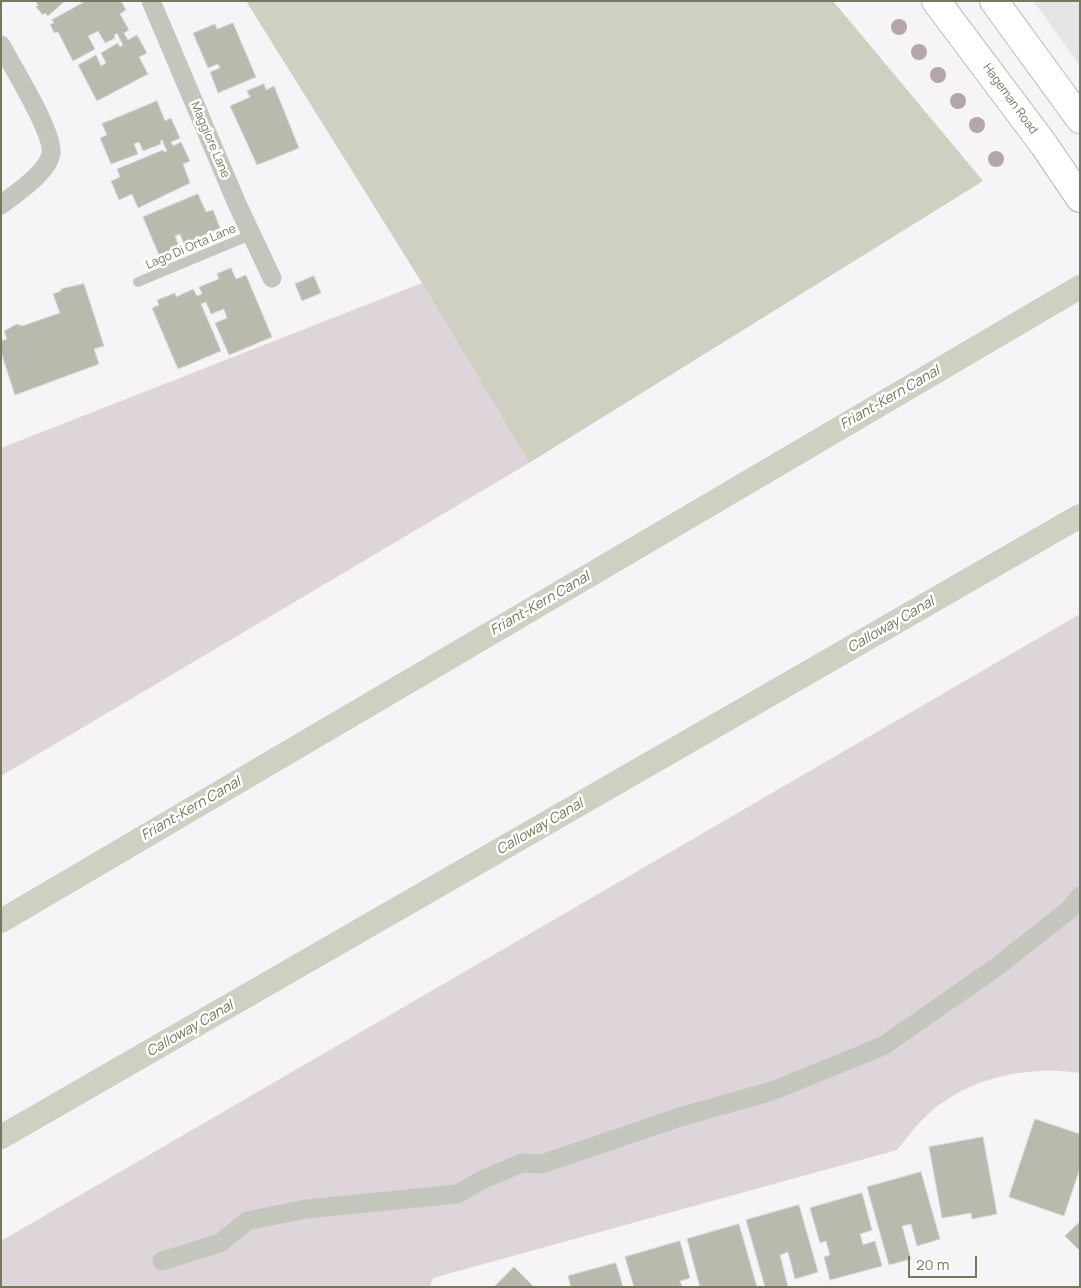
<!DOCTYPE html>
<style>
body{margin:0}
#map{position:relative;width:1081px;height:1288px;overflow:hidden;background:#f6f4f7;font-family:Manrope,sans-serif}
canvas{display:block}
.frame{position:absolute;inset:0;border:2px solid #74785e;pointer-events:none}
.scale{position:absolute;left:908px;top:1256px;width:69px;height:22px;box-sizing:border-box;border:2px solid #74785e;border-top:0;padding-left:6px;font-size:15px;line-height:18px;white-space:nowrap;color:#74785e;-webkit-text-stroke:4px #fff;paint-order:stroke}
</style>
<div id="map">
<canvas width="1081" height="1288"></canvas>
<div class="frame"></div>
<div class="scale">20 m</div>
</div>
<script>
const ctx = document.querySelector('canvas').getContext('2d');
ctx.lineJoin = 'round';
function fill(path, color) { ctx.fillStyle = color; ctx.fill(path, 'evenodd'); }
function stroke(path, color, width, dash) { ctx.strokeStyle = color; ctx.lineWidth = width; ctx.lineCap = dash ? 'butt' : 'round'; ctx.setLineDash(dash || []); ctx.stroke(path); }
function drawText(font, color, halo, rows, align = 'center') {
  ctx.font = font + ' Manrope,sans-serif'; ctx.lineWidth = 5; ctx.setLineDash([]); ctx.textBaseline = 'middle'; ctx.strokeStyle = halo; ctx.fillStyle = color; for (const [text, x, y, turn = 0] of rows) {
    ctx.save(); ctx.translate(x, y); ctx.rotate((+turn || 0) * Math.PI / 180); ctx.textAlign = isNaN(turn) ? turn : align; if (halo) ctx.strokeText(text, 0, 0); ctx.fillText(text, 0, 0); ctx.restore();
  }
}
const built = new Path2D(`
 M 1032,1 L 1080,1 L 1080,66 L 1043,14 Z`);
const green = new Path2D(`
 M 422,283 L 529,463 L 1,776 L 1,448 Z
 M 1080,614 L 1080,1073 C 1023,1065 962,1079 921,1121 C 912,1130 905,1141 897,1150 L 433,1278 L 430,1287 L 1,1287 L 1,1241 Z`);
const water = new Path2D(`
 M 246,1 L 833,1 L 983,181 L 529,463 L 422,283 Z`);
const canal = new Path2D(`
 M 1,921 L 1080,287
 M 1,1137 L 1080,516`);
const building = new Path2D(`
 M 35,1 L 65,1 L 48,16 L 45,13 L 43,15 L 36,7 L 38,5 Z
 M 86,1 L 121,1 L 126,10 L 120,14 L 129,30 L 124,33 L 128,40 L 137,35 L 147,53 L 139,57 L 148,74 L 97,101 L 78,65 L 96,55 L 101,66 L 106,63 L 101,53 L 118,43 L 120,47 L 123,45 L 117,33 L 114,35 L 115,38 L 105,43 L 98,31 L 88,36 L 95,49 L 73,61 L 58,32 L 54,33 L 50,24 L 54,23 L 52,20 Z
 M 233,23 L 256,77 L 218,93 L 210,72 L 220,68 L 218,64 L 208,68 L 193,33 L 215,24 L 217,29 Z
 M 264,84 L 266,90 L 274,86 L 299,148 L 257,165 L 230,106 L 250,97 L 247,91 Z
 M 157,101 L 165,121 L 171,118 L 180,138 L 171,142 L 173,146 L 181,142 L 190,161 L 183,164 L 190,183 L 138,208 L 132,194 L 119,200 L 111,181 L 120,177 L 117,169 L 163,150 L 164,152 L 167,151 L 162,140 L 160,141 L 161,144 L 143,151 L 139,142 L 134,144 L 138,154 L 111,164 L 100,138 L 107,135 L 102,124 Z
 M 198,194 L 206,212 L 213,210 L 220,228 L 184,244 L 180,234 L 175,236 L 179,246 L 159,255 L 143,217 Z
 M 231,268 L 236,279 L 246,275 L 272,337 L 229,355 L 215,323 L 227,318 L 224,309 L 211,314 L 206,302 L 201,304 L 221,351 L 178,369 L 152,308 L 159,305 L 157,300 L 175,293 L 176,297 L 193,289 L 197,296 L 202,294 L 199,287 L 219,279 L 217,274 Z
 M 314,276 L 321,293 L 302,301 L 295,284 Z
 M 84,284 L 104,346 L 94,349 L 99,364 L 15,395 L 1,352 L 1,341 L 7,339 L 4,331 L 17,324 L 22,326 L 60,313 L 53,294 L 61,291 L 61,289 Z
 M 1035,1119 L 1080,1134 L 1080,1168 L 1064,1216 L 1009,1197 Z
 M 983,1137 L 997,1214 L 972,1219 L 971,1213 L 942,1218 L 929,1147 Z
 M 921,1172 L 940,1239 L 917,1246 L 911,1224 L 902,1226 L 911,1259 L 889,1265 L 867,1187 Z
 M 862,1193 L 872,1230 L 860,1234 L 863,1245 L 875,1241 L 882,1266 L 830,1280 L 824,1257 L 830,1255 L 826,1241 L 820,1243 L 810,1208 Z
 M 799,1205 L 818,1272 L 795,1279 L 788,1252 L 780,1255 L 788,1287 L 765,1287 L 746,1220 Z
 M 1080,1222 L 1080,1251 L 1065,1236 Z
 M 739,1224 L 757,1287 L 700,1287 L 687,1239 Z
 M 680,1241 L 690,1278 L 680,1281 L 682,1287 L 634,1287 L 625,1257 Z
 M 616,1263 L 623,1287 L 571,1287 L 568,1276 Z
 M 514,1267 L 534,1287 L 494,1287 Z`);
const lane = new Path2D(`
 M 138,282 L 253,234`);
const street = new Path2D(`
 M 151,1 L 238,206 L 272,278
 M 1,45 C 12,66 54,133 51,153 C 48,173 16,193 1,205
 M 162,1261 L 220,1243 L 247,1221 L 306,1209 L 457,1194 L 484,1179 L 522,1163 L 542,1164 L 680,1117 L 772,1091 L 883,1046 L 998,966 L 1070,909 L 1080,896`);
const secondary = new Path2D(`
 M 936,1 L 1044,145 L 1080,198
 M 994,1 L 1080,119`);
const trees = [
 [899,27],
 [919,52],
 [938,75],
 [958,101],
 [977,125],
 [996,159]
];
const streetNames = [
 ["Hageman Road",1010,99,54],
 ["Maggiore Lane",210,140,67],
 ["Lago Di Orta Lane",191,247,-23]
];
const waterNames = [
 ["Friant-Kern Canal",890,398,-30],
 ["Friant-Kern Canal",540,604,-30],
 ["Calloway Canal",891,625,-30],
 ["Friant-Kern Canal",191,809,-30],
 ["Calloway Canal",540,827,-30],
 ["Calloway Canal",190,1029,-30]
];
fill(built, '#e6e5e4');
fill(green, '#ded5db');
fill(water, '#cfcfc2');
stroke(canal, '#cfcfc2', 24);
fill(building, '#b9baad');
stroke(building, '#d8d6d8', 1);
stroke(secondary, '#b9bab0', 30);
stroke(lane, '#c4c6bd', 10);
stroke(street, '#c4c6bd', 19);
stroke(secondary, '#fff', 28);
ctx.fillStyle = '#b2a5ac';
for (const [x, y] of trees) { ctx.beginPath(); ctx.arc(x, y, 8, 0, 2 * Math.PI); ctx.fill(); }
drawText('12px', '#74785e', '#fff', streetNames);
drawText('italic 14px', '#727258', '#fff', waterNames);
</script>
